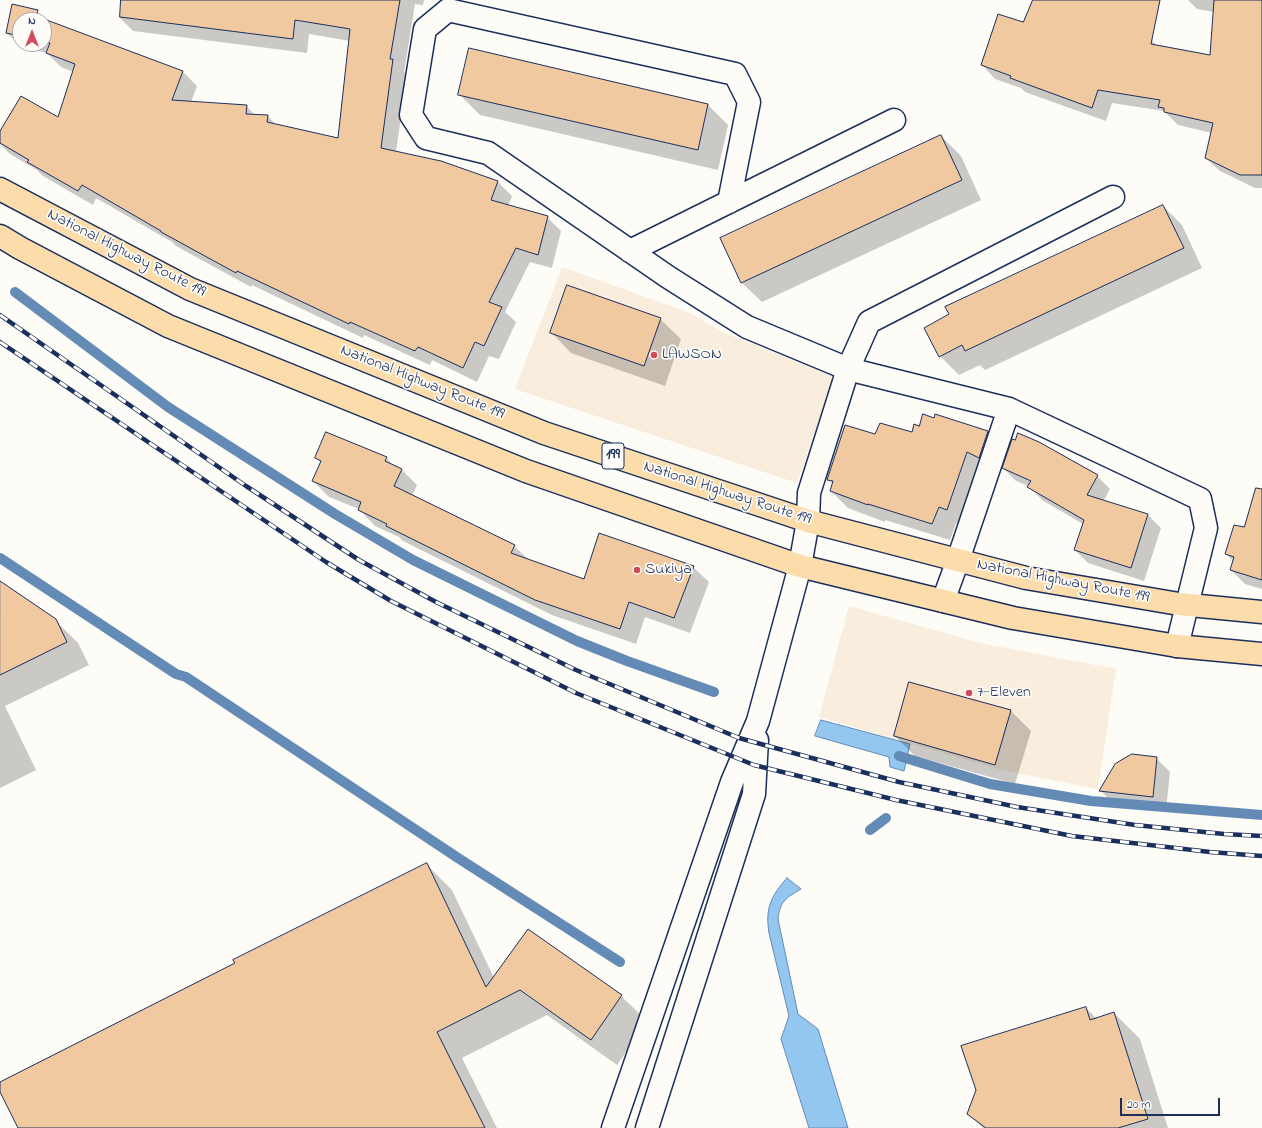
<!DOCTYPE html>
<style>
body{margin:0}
#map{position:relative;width:1262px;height:1128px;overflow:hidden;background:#fdfcf7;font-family:"Indie Flower",sans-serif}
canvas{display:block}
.north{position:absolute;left:12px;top:12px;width:40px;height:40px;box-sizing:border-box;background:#fdfcf7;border:1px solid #a3aaba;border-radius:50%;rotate:0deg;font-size:11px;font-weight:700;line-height:16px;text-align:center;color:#1b2f5e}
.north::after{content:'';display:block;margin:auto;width:14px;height:18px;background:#d1495b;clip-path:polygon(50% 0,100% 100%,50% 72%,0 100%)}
.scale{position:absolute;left:1120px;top:1098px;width:100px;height:18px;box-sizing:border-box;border:2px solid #1b2f5e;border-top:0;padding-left:5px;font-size:12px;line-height:14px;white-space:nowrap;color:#1b2f5e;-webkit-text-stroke:3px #fdfcf7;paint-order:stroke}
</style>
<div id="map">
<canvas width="1262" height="1128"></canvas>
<div class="north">N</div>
<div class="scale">20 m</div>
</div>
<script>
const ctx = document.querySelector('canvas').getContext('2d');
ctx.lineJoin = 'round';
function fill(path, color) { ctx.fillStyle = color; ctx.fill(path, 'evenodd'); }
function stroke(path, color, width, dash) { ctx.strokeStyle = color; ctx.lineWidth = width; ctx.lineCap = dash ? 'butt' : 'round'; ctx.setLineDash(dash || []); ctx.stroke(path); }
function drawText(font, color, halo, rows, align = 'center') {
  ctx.font = font + ' "Indie Flower",sans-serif'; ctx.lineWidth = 3.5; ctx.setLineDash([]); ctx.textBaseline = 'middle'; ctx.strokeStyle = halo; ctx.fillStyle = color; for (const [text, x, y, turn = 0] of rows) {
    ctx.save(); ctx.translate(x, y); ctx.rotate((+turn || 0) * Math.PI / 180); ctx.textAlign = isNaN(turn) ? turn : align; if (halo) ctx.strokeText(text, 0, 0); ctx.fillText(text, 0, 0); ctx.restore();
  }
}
const built = new Path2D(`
 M 562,267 L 690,313 L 725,333 L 834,377 L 797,483 L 515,389 Z
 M 849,606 L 980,643 L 1116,669 L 1098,789 L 1001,770 L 819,717 Z`);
const water = new Path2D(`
 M 821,720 L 910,744 L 904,771 L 890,767 L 889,757 L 815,736 Z
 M 787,878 L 801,889 C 786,898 780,901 778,919 L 798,1014 L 818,1029 L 848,1128 L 809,1128 L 781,1039 L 789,1016 L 769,933 C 765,908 771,896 787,878 Z`);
const shadow = new Path2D(`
 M 123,0 L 424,0 L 423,5 L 415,4 L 404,72 L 407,75 L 396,152 L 441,162 L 498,182 L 512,196 L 508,206 L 547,217 L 561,231 L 552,268 L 530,262 L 505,312 L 516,322 L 499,359 L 489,356 L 477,382 L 432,360 L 430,365 L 364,335 L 363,338 L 252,285 L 251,287 L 176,246 L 172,242 L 96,198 L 93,205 L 43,176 L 37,170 L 10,154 L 0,144 L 0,133 L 59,118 L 73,72 L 61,67 L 47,53 L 21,47 L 7,33 L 12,6 L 37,11 L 47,21 L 183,72 L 197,86 L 191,102 L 246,106 L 256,116 L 268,116 L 276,125 L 338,139 L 350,41 L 309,34 L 307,53 L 133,31 L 119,17 ZM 20,20 L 44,20 L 44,44 L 20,44 Z
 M 1034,0 L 1117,0 L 1157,46 L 1211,56 L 1214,12 L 1197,9 L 1188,0 L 1262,0 L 1262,188 L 1255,188 L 1220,171 L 1206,158 L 1212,133 L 1178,125 L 1164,111 L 1112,103 L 1106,121 L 1025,92 L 1021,88 L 995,79 L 982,65 L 1024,24 Z
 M 460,95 L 708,105 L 728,125 L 718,170 L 480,115 Z
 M 941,136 L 961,156 L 981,200 L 762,302 L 741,282 Z
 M 1163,206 L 1182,225 L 1202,268 L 985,370 L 980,365 L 959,375 L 940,356 Z
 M 660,319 L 681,339 L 665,386 L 571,353 L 551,332 Z
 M 936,415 L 988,432 L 1005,449 L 964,527 L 956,523 L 950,540 L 885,520 L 885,522 L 848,508 L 831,491 L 833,484 L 828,479 L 876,435 L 912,433 L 935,419 Z
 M 1039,443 L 1097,476 L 1110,489 L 1103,502 L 1148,515 L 1161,528 L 1144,581 L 1088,563 L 1075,550 L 1083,524 L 1042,500 L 1029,486 L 1016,481 L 1003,468 Z
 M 316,457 L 386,458 L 395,467 L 401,469 L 417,485 L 412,496 L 514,546 L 529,560 L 585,580 L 693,567 L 709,582 L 690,633 L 645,617 L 636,644 L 552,615 L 403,541 L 399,537 L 375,526 L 359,509 L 329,497 L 313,481 L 321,463 Z
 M 1262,534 L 1262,589 L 1245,584 L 1231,570 L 1234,562 L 1226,554 Z
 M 0,592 L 55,620 L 78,643 L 89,665 L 5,706 L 36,770 L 0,788 Z
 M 1011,711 L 1031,731 L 1015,784 L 915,756 L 895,736 Z
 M 1156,758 L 1170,772 L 1166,810 L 1114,805 L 1101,791 Z
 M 427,865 L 452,890 L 494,978 L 621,996 L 647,1021 L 617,1065 L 547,1015 L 462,1058 L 497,1128 L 19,1128 L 0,1090 L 0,1083 L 236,964 Z
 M 1086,1008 L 1097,1019 L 1114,1013 L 1140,1039 L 1168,1128 L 983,1128 L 968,1113 Z`);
const stream = new Path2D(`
 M 15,292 L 168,407 L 335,514 L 413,560 L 577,641 L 627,661 L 714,692
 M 0,558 L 176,674 L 186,677 L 458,858 L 620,962
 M 899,756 L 990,784 L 1091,801 L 1262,815
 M 870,830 L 886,818`);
const building = new Path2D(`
 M 121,0 L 400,0 L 390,59 L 393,59 L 381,148 L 441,161 L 498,181 L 491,200 L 548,216 L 538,255 L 516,248 L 489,302 L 502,307 L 484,346 L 475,342 L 463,368 L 418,347 L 415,351 L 350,322 L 349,324 L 237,271 L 236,273 L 161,232 L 161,231 L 82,185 L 78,191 L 27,162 L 29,160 L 0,143 L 0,131 L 21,96 L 58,117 L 75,64 L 46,53 L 50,43 L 44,42 L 44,20 L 20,20 L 20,36 L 6,33 L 12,4 L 38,10 L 36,16 L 183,71 L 172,100 L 247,105 L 246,114 L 268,115 L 267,122 L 338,138 L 350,29 L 295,20 L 293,39 L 120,17 Z
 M 1033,0 L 1160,0 L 1151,44 L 1210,55 L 1214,0 L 1262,0 L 1262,175 L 1240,175 L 1205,158 L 1213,123 L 1164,112 L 1164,108 L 1158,107 L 1160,100 L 1098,90 L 1092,108 L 1010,78 L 1011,76 L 981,65 L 998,14 L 1023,22 Z
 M 469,48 L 708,104 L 698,150 L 458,95 Z
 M 941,135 L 962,180 L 741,283 L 720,238 Z
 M 1163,205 L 1184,248 L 965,351 L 962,345 L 939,357 L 924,328 L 949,314 L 945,307 Z
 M 567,285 L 661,318 L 644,366 L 550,333 Z
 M 923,414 L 934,418 L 935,414 L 988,431 L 979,458 L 967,452 L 947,510 L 939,507 L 932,524 L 868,504 L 868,505 L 830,491 L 833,481 L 827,480 L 845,425 L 875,434 L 880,423 L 912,432 L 914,424 L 919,426 Z
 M 326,432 L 387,457 L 385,461 L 402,469 L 394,486 L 515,545 L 511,553 L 584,579 L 599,533 L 694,566 L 674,618 L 629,602 L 620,629 L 535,600 L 386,526 L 387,524 L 358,510 L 361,502 L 312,481 L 321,461 L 315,458 Z
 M 1018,433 L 1039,442 L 1098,475 L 1087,495 L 1148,514 L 1131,568 L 1074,550 L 1084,520 L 1027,487 L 1031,481 L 1002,468 L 1012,439 L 1015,440 Z
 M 1256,488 L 1262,489 L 1262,580 L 1230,570 L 1234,557 L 1225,554 L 1234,525 L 1244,527 Z
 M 0,581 L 56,619 L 67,642 L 0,675 Z
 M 909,682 L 1011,710 L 995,765 L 894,736 Z
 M 1132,754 L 1157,757 L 1153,797 L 1099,791 L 1115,764 Z
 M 427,863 L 486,987 L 528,929 L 622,995 L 591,1040 L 520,990 L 437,1032 L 485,1128 L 18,1128 L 0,1092 L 0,1082 L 235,963 L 233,960 Z
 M 1086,1007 L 1090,1020 L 1114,1012 L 1148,1119 L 1118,1128 L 986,1128 L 967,1114 L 976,1090 L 961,1046 Z`);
const street = new Path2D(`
 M 729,202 L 749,102 L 735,74 L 448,10 L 425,29 L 411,115 L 426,138 L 488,153 L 668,277 L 747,327 L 848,369 L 1009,409 L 1200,499 L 1206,528 L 1177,646
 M 630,251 L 894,120
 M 800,566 L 808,521 L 809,493 L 848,369 L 869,322 L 1113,197
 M 943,601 L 958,560 L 1009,409`);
const secondary = new Path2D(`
 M 613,1128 L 732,782 L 758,721 L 800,566
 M 647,1128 L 754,794 L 757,740`);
const highway = new Path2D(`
 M 0,189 L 190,289 L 544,433 L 808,521 L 1026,578 L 1179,604 L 1262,612
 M 0,236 L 20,248 L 168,326 L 526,471 L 800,566 L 1013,618 L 1177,646 L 1262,654`);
const rail = new Path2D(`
 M 0,315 L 246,486 L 359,560 L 436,602 L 576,670 L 739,738 L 899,782 L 1017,807 L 1135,825 L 1224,834 L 1262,836
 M 0,342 L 326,562 L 391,601 L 576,693 L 754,765 L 896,800 L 1072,836 L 1210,852 L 1262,856`);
const markers = [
 [654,355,4,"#d1495b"],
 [637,570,4,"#d1495b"],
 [969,693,4,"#d1495b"]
];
const shields = [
 [613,456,22]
];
const shieldNames = [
 ["199",613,456]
];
const streetNames = [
 ["National Highway Route 199",126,254,27],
 ["National Highway Route 199",422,383,22],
 ["National Highway Route 199",727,494,18],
 ["National Highway Route 199",1063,582,11]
];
const poiNames = [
 ["LAWSON",662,355],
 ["Sukiya",645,570],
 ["7-Eleven",977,693]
];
fill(built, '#f9eddd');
fill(water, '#94c7f0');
stroke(water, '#648ab6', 1);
fill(shadow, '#0003');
stroke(stream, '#648ab6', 10);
fill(building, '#f0c9a0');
stroke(building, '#1b2f5e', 1);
stroke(street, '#1b2f5e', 25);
stroke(secondary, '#1b2f5e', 25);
stroke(highway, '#1b2f5e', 25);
stroke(street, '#fdfcf7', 22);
stroke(secondary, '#fdfcf7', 22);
stroke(highway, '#fcdcab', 22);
stroke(rail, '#1b2f5e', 4.5);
stroke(rail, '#fdfcf7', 3, [9]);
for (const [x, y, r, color] of markers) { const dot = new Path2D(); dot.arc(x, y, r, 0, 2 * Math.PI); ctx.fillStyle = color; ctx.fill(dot); stroke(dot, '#fdfcf7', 1.5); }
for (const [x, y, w] of shields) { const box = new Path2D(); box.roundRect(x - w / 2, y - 13, w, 26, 3); ctx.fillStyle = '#fdfcf7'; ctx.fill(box); stroke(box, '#1b2f5e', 1); }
drawText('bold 15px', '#1b2f5e', null, shieldNames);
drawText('16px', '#1b2f5e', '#fdfcf7', streetNames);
drawText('16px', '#1b2f5e', '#fdfcf7', poiNames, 'left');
</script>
